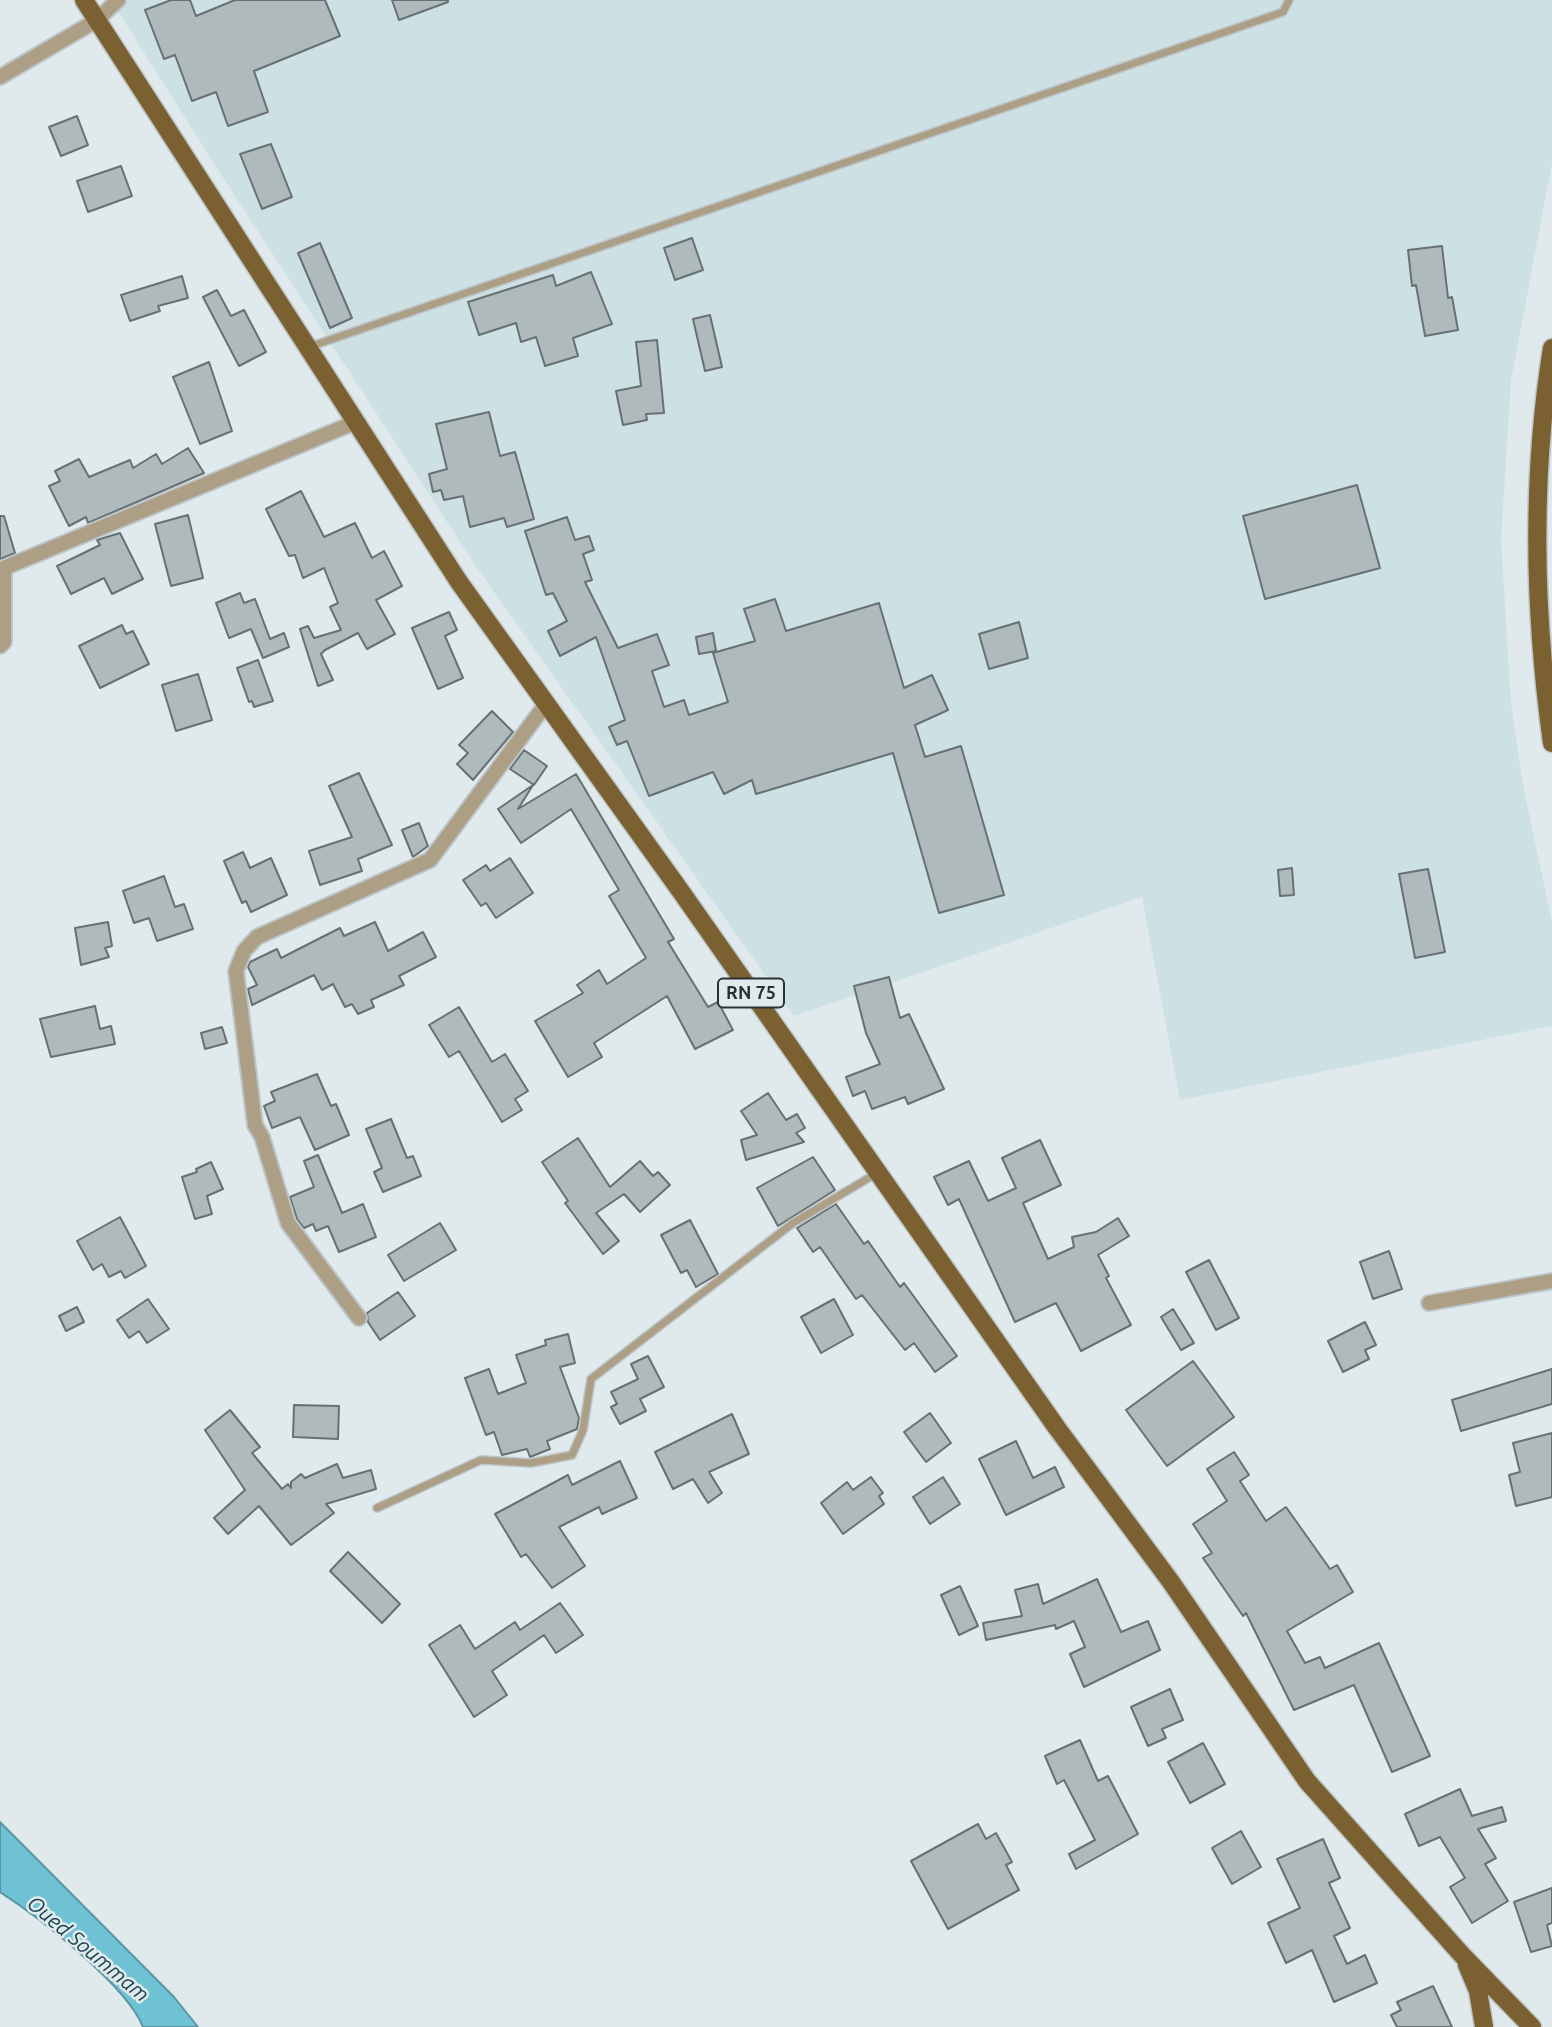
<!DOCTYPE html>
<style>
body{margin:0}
canvas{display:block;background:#e0eaed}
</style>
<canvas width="1552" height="2027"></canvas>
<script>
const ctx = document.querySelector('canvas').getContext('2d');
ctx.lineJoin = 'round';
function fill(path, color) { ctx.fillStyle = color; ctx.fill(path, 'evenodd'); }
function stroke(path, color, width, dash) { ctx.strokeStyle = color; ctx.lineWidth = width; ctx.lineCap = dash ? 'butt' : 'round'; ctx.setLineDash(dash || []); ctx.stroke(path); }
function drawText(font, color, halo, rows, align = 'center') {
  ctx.font = font + ' Ubuntu,sans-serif'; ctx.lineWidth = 5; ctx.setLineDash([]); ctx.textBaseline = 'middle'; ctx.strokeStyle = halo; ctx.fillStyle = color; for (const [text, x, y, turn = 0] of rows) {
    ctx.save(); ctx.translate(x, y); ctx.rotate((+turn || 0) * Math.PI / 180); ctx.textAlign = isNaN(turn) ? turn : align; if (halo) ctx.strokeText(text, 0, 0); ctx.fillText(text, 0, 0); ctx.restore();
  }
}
const built = new Path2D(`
 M 111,0 L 1552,0 L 1552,163 L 1511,381 L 1501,540 L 1511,703 L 1523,785 L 1552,922 L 1552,1026 L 1180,1100 L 1142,897 L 794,1016 L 477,568 L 214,164 Z`);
const water = new Path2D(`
 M 0,1822 L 174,1997 L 198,2027 L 143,2027 C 127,1986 39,1917 0,1892 Z`);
const building = new Path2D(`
 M 171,0 L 190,0 L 196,16 L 235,0 L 325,0 L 340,36 L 254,71 L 268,112 L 228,126 L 216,92 L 192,101 L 175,55 L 164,59 L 145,10 Z
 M 392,0 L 448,0 L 448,2 L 399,20 Z
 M 77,116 L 88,145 L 61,156 L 49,127 Z
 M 271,144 L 292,197 L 262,209 L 240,154 Z
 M 121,166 L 132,196 L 88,212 L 77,181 Z
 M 692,238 L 703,270 L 675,280 L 664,248 Z
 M 320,243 L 352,318 L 330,328 L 298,253 Z
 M 1442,246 L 1448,298 L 1452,297 L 1458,330 L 1425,336 L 1416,285 L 1412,286 L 1408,250 Z
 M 591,272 L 612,324 L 573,338 L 578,356 L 545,366 L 536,337 L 521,342 L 516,323 L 479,335 L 468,302 L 553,275 L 556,286 Z
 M 182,276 L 188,298 L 158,306 L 160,311 L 130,321 L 121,295 Z
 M 217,290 L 231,316 L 244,310 L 266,352 L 239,366 L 203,297 Z
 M 710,315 L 722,367 L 705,371 L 693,319 Z
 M 657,340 L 664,413 L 646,414 L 647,420 L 623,425 L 616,391 L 641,386 L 636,342 Z
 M 209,362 L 232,431 L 200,444 L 173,377 Z
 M 489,412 L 500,456 L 515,452 L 534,519 L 507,527 L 504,518 L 470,527 L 463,496 L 444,500 L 441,490 L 433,492 L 429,474 L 447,469 L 436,424 Z
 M 188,448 L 204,473 L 88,523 L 86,517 L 69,526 L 49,486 L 60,481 L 55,471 L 79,459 L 89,477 L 130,460 L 133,468 L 156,454 L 162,464 Z
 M 1357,485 L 1380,568 L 1265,599 L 1243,516 Z
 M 301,491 L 324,537 L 355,523 L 372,558 L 384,551 L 402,586 L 376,600 L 395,634 L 367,649 L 358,633 L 325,650 L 321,654 L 333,680 L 318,686 L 300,629 L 308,626 L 314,638 L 341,630 L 330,607 L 338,603 L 324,568 L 303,578 L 295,555 L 289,556 L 266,509 Z
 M 188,515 L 203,578 L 171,586 L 155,524 Z
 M 0,516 L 4,516 L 15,553 L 0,559 Z
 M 567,517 L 575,540 L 589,536 L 594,550 L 583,554 L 592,580 L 585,582 L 618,648 L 657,634 L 669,665 L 652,671 L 664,707 L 684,700 L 689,715 L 728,702 L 713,653 L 755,641 L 744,609 L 775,599 L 786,631 L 879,603 L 904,688 L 932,675 L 948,710 L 915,725 L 925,757 L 961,746 L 1004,895 L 939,913 L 893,753 L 756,794 L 752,780 L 724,794 L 713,772 L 649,796 L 627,741 L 617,745 L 609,727 L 625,720 L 596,637 L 560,656 L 548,631 L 567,621 L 553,593 L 546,595 L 525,531 Z
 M 120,533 L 143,579 L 112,594 L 104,578 L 71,594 L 57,566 L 100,545 L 97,540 Z
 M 240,593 L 244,603 L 255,599 L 270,639 L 284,633 L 289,647 L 263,658 L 251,629 L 229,638 L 216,603 Z
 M 449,612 L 457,630 L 445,636 L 463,678 L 438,689 L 412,628 Z
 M 1019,622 L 1028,658 L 989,669 L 979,634 Z
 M 122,625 L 126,634 L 133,631 L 149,664 L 100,688 L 79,646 Z
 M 713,633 L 716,651 L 699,654 L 696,637 Z
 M 258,660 L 273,701 L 254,707 L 252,701 L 249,702 L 237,668 Z
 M 198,674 L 212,720 L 176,731 L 162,685 Z
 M 492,711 L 513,732 L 473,780 L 457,764 L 468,753 L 459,745 Z
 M 524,750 L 547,766 L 534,785 L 510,769 Z
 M 359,773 L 392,845 L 358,859 L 362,871 L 320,885 L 309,851 L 352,837 L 329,786 Z
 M 576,774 L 674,939 L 668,942 L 708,1007 L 718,1002 L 733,1030 L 695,1049 L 667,996 L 594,1043 L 602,1057 L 568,1077 L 535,1021 L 583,993 L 577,985 L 599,970 L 607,984 L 646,958 L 609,896 L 619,890 L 571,809 L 521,843 L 498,809 L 533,785 L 518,809 Z
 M 419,823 L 428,846 L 413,857 L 402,830 Z
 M 243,852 L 250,868 L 271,858 L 287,895 L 251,912 L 246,901 L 242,903 L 224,861 Z
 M 510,858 L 533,893 L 496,918 L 486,903 L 481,906 L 463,880 L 486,865 L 490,871 Z
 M 1292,868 L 1294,895 L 1280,896 L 1278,870 Z
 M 1428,869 L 1445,952 L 1415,958 L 1399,874 Z
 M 164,876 L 175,907 L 184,904 L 193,929 L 157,941 L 149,918 L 134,923 L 123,891 Z
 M 108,922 L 112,946 L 105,948 L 109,957 L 81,965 L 75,928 Z
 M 375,922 L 388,951 L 423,932 L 436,957 L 399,976 L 404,985 L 371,1000 L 374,1007 L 358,1014 L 352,1004 L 345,1007 L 333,984 L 322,990 L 314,975 L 252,1005 L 248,989 L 257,985 L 248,967 L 250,962 L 277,949 L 281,958 L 340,928 L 344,936 Z
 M 889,977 L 900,1018 L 909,1014 L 944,1089 L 908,1104 L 905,1097 L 872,1109 L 865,1091 L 853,1096 L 846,1077 L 880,1064 L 866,1033 L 854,986 Z
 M 95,1006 L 100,1029 L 111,1026 L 115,1044 L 51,1057 L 40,1019 Z
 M 459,1007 L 492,1062 L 505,1054 L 528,1091 L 515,1099 L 522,1110 L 502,1122 L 459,1051 L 449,1057 L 429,1025 Z
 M 222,1027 L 227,1043 L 205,1049 L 201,1033 Z
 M 317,1074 L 331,1106 L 336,1104 L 349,1135 L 315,1150 L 300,1117 L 272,1128 L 264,1106 L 275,1101 L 271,1092 Z
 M 768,1093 L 786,1120 L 797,1114 L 805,1128 L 796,1133 L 804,1142 L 746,1160 L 741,1140 L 757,1135 L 741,1111 Z
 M 391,1119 L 407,1158 L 413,1156 L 421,1176 L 383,1192 L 374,1172 L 382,1168 L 366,1129 Z
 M 578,1138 L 610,1187 L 640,1161 L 653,1176 L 658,1172 L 670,1185 L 640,1212 L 624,1194 L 596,1213 L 619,1241 L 603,1254 L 565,1203 L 568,1201 L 542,1162 Z
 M 1040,1140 L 1061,1185 L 1023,1203 L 1048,1259 L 1074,1247 L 1072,1237 L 1096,1232 L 1118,1218 L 1129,1236 L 1098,1255 L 1109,1276 L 1106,1278 L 1131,1325 L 1081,1351 L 1056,1303 L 1015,1322 L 959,1199 L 948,1205 L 934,1177 L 969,1161 L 988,1201 L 1016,1188 L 1002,1158 Z
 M 318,1155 L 342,1213 L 363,1204 L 376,1237 L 339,1252 L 328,1226 L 316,1231 L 313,1224 L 304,1228 L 297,1219 L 290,1197 L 314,1187 L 304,1161 Z
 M 813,1157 L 835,1190 L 778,1226 L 757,1188 Z
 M 211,1162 L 223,1189 L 207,1196 L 212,1214 L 195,1219 L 182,1177 L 197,1172 L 196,1169 Z
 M 836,1204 L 864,1244 L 868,1241 L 900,1287 L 904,1283 L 957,1356 L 935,1372 L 914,1343 L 905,1350 L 862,1295 L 856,1299 L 820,1247 L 813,1252 L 797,1228 Z
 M 120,1217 L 146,1266 L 125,1278 L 121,1271 L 109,1277 L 102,1264 L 93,1270 L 77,1241 Z
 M 690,1220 L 718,1274 L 696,1287 L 687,1270 L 681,1273 L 661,1235 Z
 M 440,1223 L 456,1250 L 404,1281 L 388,1255 Z
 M 1389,1251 L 1402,1289 L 1373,1299 L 1360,1262 Z
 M 1209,1260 L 1239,1318 L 1216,1330 L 1186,1272 Z
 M 398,1292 L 415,1316 L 380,1340 L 368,1322 L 367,1313 Z
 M 148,1299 L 169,1329 L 147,1343 L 139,1331 L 129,1338 L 117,1320 Z
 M 834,1299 L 853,1335 L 821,1353 L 801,1317 Z
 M 77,1307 L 84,1322 L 66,1331 L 59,1316 Z
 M 1173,1309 L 1194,1343 L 1181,1350 L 1161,1317 Z
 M 1365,1322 L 1376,1345 L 1365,1350 L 1369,1359 L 1343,1372 L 1328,1341 Z
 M 568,1334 L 575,1363 L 560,1367 L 579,1418 L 577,1429 L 547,1441 L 550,1449 L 530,1457 L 527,1449 L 502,1455 L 494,1432 L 486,1435 L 465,1378 L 489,1369 L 498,1394 L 526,1383 L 516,1355 L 546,1345 L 545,1340 Z
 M 648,1356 L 664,1387 L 640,1399 L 646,1411 L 620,1424 L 611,1407 L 617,1404 L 611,1392 L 638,1379 L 631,1364 Z
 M 1193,1361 L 1234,1417 L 1167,1466 L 1126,1410 Z
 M 1552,1369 L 1552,1404 L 1461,1431 L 1452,1400 Z
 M 294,1405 L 339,1406 L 338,1439 L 293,1437 Z
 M 230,1410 L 260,1447 L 252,1453 L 282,1489 L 288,1484 L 291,1488 L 291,1482 L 301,1474 L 305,1478 L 337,1464 L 343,1478 L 371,1470 L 376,1489 L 326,1504 L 334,1513 L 291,1545 L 259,1506 L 228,1534 L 214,1518 L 245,1490 L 205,1430 Z
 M 930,1413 L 951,1443 L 926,1462 L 904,1432 Z
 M 732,1414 L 749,1454 L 709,1472 L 722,1493 L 708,1503 L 693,1479 L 673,1489 L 655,1452 Z
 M 1552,1433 L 1552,1497 L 1516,1506 L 1509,1475 L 1520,1472 L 1513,1443 Z
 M 1016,1441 L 1033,1478 L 1055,1467 L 1064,1487 L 1006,1515 L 979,1459 Z
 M 1234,1452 L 1249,1475 L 1240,1481 L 1266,1521 L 1286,1507 L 1330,1569 L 1337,1565 L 1353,1592 L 1287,1631 L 1305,1663 L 1320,1657 L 1325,1668 L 1379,1643 L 1430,1756 L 1392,1772 L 1354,1685 L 1294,1710 L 1246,1613 L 1243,1616 L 1203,1558 L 1212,1553 L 1193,1524 L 1227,1501 L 1207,1469 Z
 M 620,1461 L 637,1498 L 602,1514 L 599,1507 L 559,1527 L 585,1566 L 552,1588 L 526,1554 L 521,1557 L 495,1514 L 568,1475 L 572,1485 Z
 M 871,1477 L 883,1493 L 879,1496 L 884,1504 L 843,1534 L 821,1503 L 847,1482 L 853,1490 Z
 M 943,1477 L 960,1504 L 930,1524 L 913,1497 Z
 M 348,1552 L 400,1604 L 382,1623 L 330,1571 Z
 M 1097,1579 L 1121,1632 L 1148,1621 L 1160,1650 L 1084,1687 L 1070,1654 L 1085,1647 L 1074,1621 L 1056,1629 L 1055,1625 L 986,1640 L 983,1623 L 1022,1616 L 1015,1590 L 1038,1584 L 1043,1604 Z
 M 960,1586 L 978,1626 L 959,1635 L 941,1595 Z
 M 560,1603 L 583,1635 L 556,1653 L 544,1635 L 492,1671 L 507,1695 L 474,1717 L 429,1645 L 460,1625 L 475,1649 L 515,1622 L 520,1630 Z
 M 1170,1689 L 1183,1720 L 1162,1729 L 1166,1738 L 1148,1746 L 1131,1707 Z
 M 1080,1740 L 1098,1781 L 1108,1776 L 1138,1834 L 1076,1869 L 1069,1854 L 1095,1840 L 1064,1780 L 1057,1784 L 1045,1756 Z
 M 1203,1743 L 1225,1784 L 1190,1803 L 1168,1762 Z
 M 1460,1789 L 1472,1816 L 1502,1807 L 1506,1821 L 1478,1829 L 1496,1858 L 1485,1864 L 1508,1901 L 1472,1923 L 1450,1887 L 1465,1878 L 1440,1837 L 1419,1846 L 1405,1814 Z
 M 978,1824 L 986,1839 L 996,1833 L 1012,1862 L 1006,1865 L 1019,1890 L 948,1929 L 911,1861 Z
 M 1241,1831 L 1261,1867 L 1232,1884 L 1212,1848 Z
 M 1323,1839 L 1340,1878 L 1329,1883 L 1350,1928 L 1334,1936 L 1347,1964 L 1365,1955 L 1377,1983 L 1334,2002 L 1312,1950 L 1286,1963 L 1268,1923 L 1300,1908 L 1277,1859 Z
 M 1552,1888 L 1552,1923 L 1547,1925 L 1552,1946 L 1531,1952 L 1514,1902 Z
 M 1433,1986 L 1452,2027 L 1397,2027 L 1391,2015 L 1401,2010 L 1397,2002 Z`);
const service = new Path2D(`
 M 309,347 L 1283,12 L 1289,0
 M 377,1508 L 481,1460 L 531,1463 L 572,1455 L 583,1430 L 591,1379 L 793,1223 L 877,1173`);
const minor = new Path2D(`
 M 0,77 L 97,20 L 118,0
 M 0,646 L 4,642 L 4,568 L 356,422
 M 1429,1303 L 1552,1281
 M 359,1318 L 288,1223 L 262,1137 L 255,1125 L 236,971 L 244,951 L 257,937 L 430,860 L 546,704`);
const primary = new Path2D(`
 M 84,0 L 459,582 L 682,893 L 1057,1428 L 1171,1582 L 1307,1781 L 1462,1955 L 1532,2027
 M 1552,348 C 1531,478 1534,613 1552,743
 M 1467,1965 L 1478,1991 L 1484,2027`);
const shields = [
 [751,993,66]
];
const shieldNames = [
 ["RN 75",751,993]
];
const waterNames = [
 ["Oued Soummam",88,1949,40]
];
fill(built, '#cde1e5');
fill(water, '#6ec2d4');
stroke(water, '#5a96a3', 2);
fill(building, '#afbabc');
stroke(building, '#677072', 2);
stroke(service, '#bcc5c7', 10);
stroke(minor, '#bcc5c7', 18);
stroke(primary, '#bcc5c7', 21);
stroke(service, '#ad9f86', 7);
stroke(minor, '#ad9f86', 14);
stroke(primary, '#7b6131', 18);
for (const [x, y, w] of shields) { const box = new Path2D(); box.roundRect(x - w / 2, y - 14.5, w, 29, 5); ctx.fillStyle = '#e0eaed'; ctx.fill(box); stroke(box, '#2c3031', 2); }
drawText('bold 18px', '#2c3031', null, shieldNames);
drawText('italic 21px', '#1a424a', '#e0eaed', waterNames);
</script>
